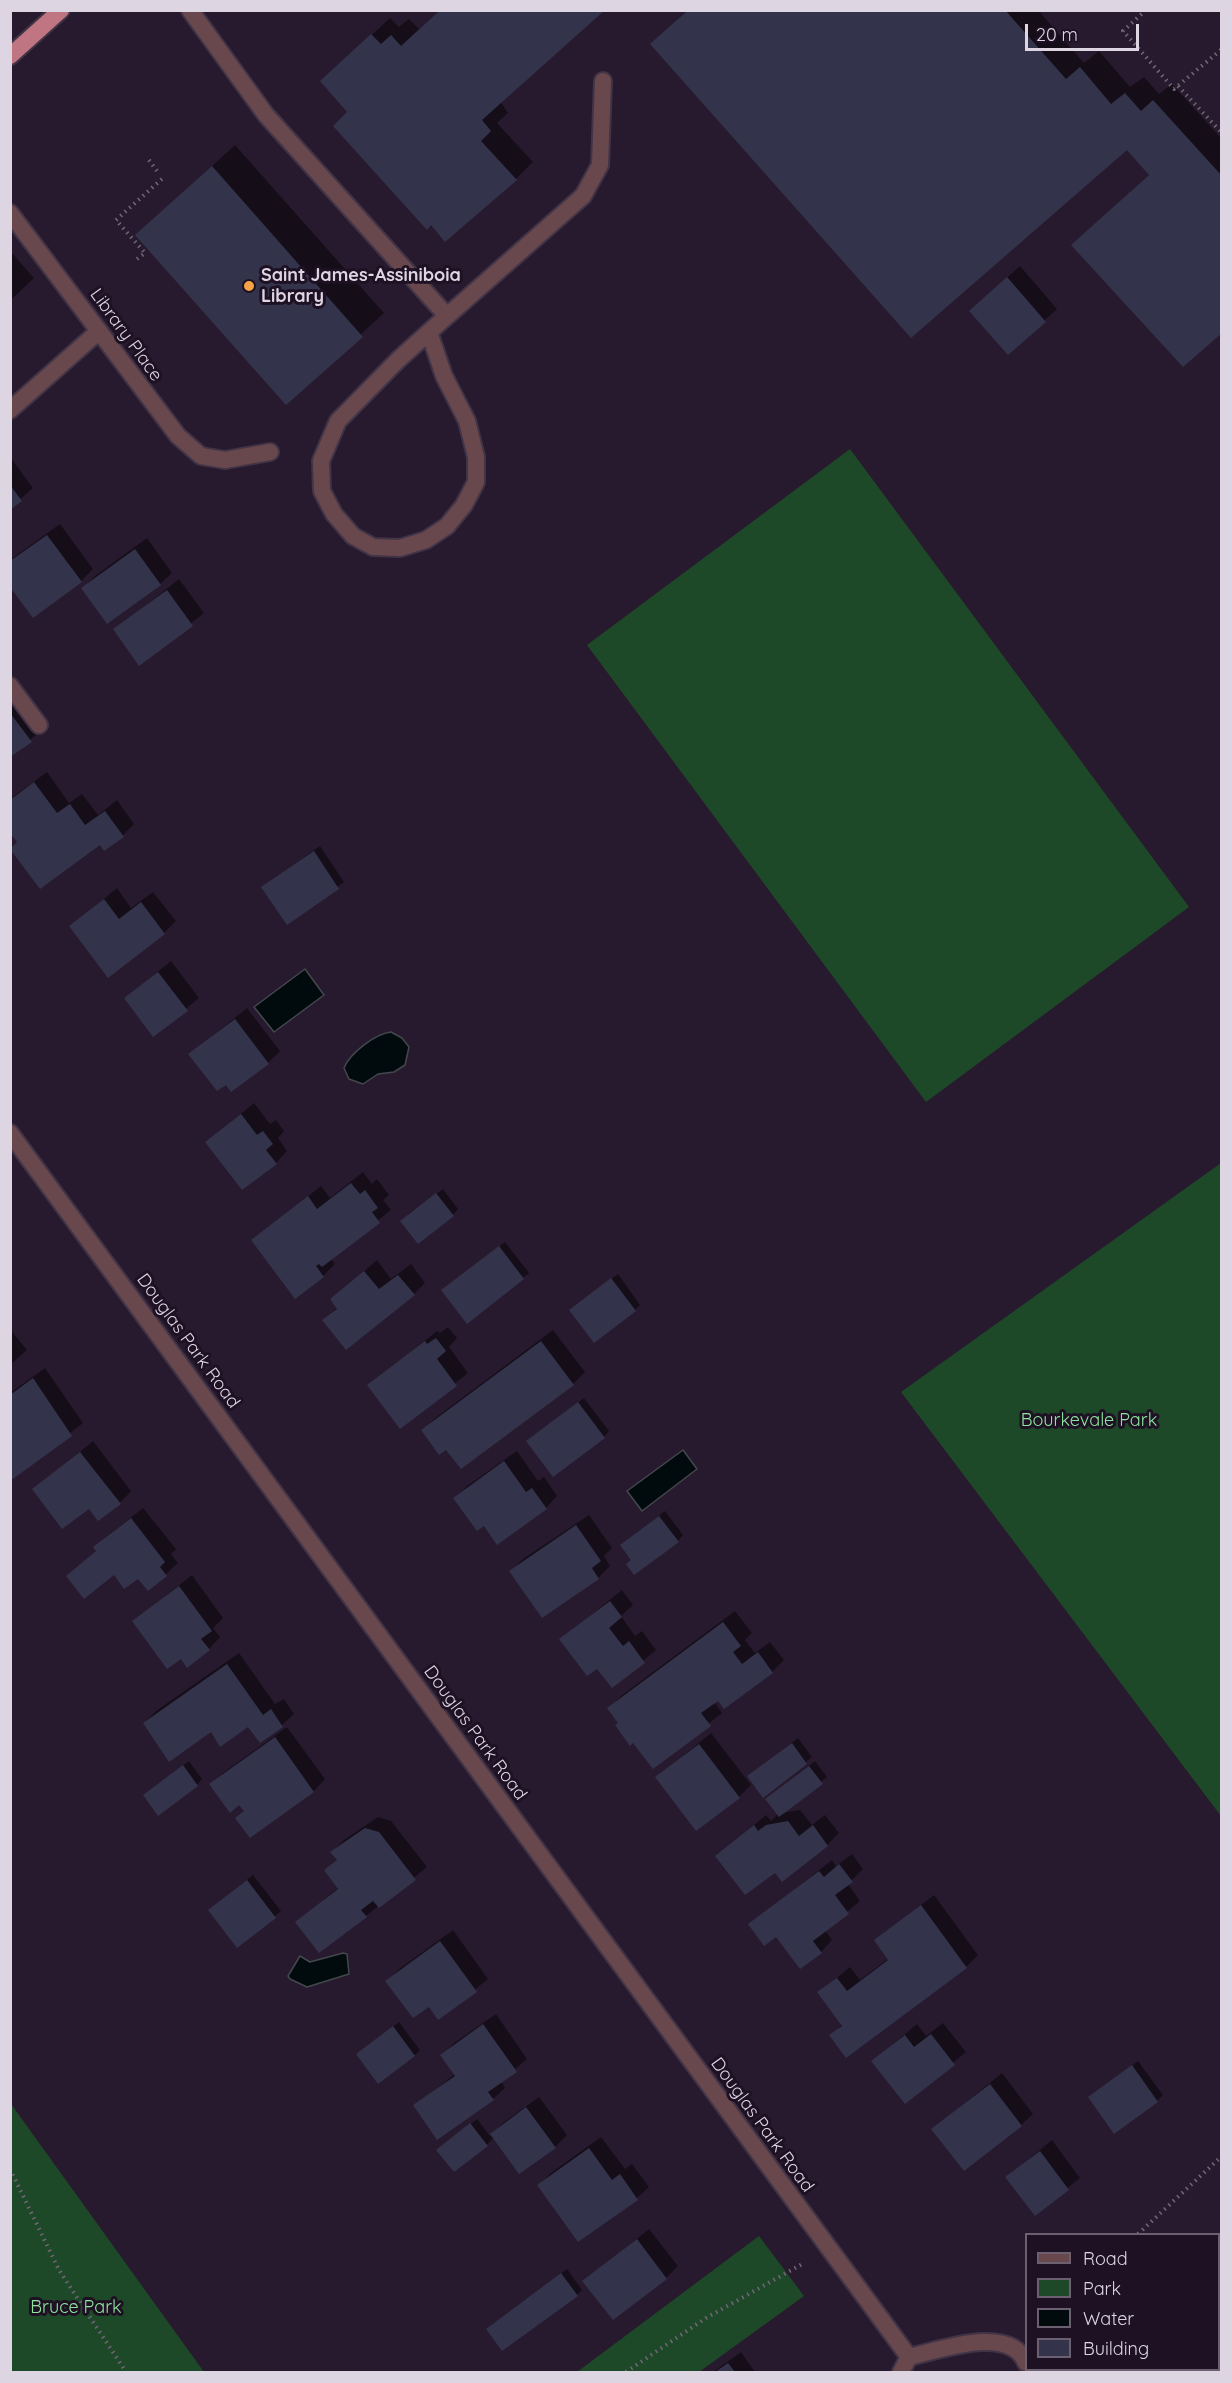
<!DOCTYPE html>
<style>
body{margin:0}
#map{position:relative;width:1232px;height:2383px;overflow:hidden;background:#281a2e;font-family:Quicksand,sans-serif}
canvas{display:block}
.frame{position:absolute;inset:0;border:12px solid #ded5e3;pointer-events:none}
.legend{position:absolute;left:1025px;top:2233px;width:195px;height:138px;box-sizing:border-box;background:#1e1124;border:2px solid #6b5f70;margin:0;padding:8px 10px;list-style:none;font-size:18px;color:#ded5e3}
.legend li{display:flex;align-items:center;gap:12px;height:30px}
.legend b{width:30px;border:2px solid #6b5f70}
.scale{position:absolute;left:1025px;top:24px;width:114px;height:27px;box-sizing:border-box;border:3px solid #ded5e3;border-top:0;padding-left:8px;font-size:18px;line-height:21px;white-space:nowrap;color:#ded5e3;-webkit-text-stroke:4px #1e1124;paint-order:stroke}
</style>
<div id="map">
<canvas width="1232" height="2383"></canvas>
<div class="frame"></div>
<ul class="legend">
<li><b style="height:8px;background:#69484d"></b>Road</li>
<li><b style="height:16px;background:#1e4928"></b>Park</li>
<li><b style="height:16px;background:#010b0d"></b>Water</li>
<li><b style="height:16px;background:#33344b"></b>Building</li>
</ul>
<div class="scale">20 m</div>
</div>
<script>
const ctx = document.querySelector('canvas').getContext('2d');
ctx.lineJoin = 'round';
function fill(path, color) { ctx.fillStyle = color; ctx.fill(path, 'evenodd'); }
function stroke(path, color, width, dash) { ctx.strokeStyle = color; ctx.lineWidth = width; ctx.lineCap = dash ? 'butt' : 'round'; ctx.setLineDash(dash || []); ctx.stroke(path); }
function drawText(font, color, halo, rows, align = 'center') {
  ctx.font = font + ' Quicksand,sans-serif'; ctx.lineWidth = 6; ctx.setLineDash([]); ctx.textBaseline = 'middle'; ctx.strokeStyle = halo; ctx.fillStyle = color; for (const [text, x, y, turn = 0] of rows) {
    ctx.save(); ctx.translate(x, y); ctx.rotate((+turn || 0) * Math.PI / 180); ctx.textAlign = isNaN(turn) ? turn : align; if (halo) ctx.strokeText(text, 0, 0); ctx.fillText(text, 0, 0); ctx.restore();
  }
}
const green = new Path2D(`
 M 850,449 L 1189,907 L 926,1102 L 587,645 Z
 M 1221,1163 L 1221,1816 L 901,1392 Z
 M 11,2104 L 204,2372 L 11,2372 Z
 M 759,2236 L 804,2296 L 699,2372 L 577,2372 Z`);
const water = new Path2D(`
 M 305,969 L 324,995 L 274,1032 L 254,1007 Z
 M 391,1032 L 402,1038 L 409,1047 L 405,1065 L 394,1072 L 378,1074 L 363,1084 L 349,1079 L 344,1068 C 350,1053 375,1034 391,1032 Z
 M 683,1450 L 697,1469 L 642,1511 L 627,1491 Z
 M 343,1953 L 347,1954 L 349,1974 L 307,1987 L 290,1979 L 288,1976 L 300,1956 L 310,1962 Z`);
const shadow = new Path2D(`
 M 440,10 L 508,113 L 497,123 L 533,162 L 516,179 L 349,111 L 340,64 L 390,18 L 399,27 L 409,19 L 419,29 Z
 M 687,10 L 1038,10 L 1084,63 L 1099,51 L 1130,87 L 1144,77 L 1159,94 L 1172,84 L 1222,139 L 1222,331 L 1073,245 L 1150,174 L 1127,148 L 652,44 Z
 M 235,145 L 384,313 L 286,403 L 137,235 Z
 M 10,251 L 34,278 L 10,301 Z
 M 1020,266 L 1057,309 L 1008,353 L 983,299 Z
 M 10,457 L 33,488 L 10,508 Z
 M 60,524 L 93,569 L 81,581 L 10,585 L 10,560 Z
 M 147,538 L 172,573 L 160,584 L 83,588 L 95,576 Z
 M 179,579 L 204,613 L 140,663 L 115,630 Z
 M 12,703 L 36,735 L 10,755 L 10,704 Z
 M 47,772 L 69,803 L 82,794 L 98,815 L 117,800 L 134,824 L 123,835 L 101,843 L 18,841 L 10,831 L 10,799 Z
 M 320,846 L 344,882 L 287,923 L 263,887 Z
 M 117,888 L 131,908 L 153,892 L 176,921 L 164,933 L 71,926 Z
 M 171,961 L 199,998 L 154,1035 L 126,998 Z
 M 247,1008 L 280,1051 L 268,1063 L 226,1083 L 190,1054 Z
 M 254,1103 L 270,1124 L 276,1120 L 284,1131 L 278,1138 L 287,1151 L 276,1163 L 207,1142 Z
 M 363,1172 L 372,1184 L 377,1179 L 389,1195 L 383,1200 L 391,1210 L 330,1258 L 335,1264 L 323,1276 L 253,1240 L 321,1186 L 330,1198 Z
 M 443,1189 L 458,1209 L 453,1215 L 407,1215 Z
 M 505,1242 L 529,1273 L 467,1322 L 448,1285 Z
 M 377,1260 L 391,1279 L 411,1264 L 425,1283 L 414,1294 L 324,1320 L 338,1307 L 332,1299 Z
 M 618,1274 L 640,1305 L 635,1310 L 577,1304 Z
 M 448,1327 L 457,1338 L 449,1347 L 468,1373 L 400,1427 L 369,1386 L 437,1331 L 440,1333 Z
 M 10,1329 L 27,1350 L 10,1365 Z
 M 553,1330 L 585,1372 L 573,1384 L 461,1467 L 447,1448 L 423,1431 L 434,1419 Z
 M 45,1368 L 83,1423 L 10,1479 L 10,1393 Z
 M 584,1398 L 609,1431 L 604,1437 L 534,1436 Z
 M 93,1441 L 131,1491 L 120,1503 L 89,1507 L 34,1490 Z
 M 517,1451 L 538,1481 L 544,1477 L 557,1496 L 546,1508 L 485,1524 L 455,1498 L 467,1486 Z
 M 143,1508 L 176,1549 L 171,1554 L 178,1563 L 166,1574 L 148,1589 L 138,1577 L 114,1573 L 68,1576 L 97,1550 L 95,1547 L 107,1536 Z
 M 665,1511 L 683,1535 L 678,1541 L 622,1545 Z
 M 589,1515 L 612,1548 L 604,1556 L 610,1566 L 598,1578 L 542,1616 L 511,1571 L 523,1559 Z
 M 192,1575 L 223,1618 L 213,1628 L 220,1637 L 209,1649 L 181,1657 L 134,1621 Z
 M 622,1590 L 633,1605 L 621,1616 L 635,1636 L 642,1631 L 656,1650 L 612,1686 L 597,1667 L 561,1639 Z
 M 735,1611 L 752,1633 L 745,1640 L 755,1653 L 770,1642 L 784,1660 L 772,1672 L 714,1702 L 722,1713 L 653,1767 L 609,1708 L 621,1696 Z
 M 239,1653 L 275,1704 L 284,1699 L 294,1714 L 282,1725 L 260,1741 L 249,1725 L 211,1730 L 144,1723 L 156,1711 Z
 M 287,1727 L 325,1779 L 314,1791 L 250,1836 L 245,1810 L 240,1803 L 211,1785 L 223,1773 Z
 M 711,1733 L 751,1785 L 739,1797 L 657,1777 Z
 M 798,1738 L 812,1757 L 764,1795 L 749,1776 Z
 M 189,1761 L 202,1779 L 197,1785 L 150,1790 Z
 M 815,1761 L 827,1777 L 782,1813 L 800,1810 L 812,1825 L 825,1815 L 839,1833 L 827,1845 L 782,1880 L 775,1871 L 717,1856 L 766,1815 L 771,1821 L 778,1814 L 773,1794 Z
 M 378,1817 L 391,1821 L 427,1867 L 366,1916 L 297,1922 L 339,1887 L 326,1870 L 338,1859 L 332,1852 L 344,1840 Z
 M 852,1854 L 863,1869 L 848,1884 L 860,1901 L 825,1930 L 832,1940 L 821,1952 L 750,1924 L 832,1860 L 836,1866 Z
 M 253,1875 L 281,1911 L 237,1946 L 215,1905 Z
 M 934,1895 L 978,1955 L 966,1967 L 847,2056 L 831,2035 L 843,2024 L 819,1993 L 850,1967 L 860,1980 L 889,1958 L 876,1940 Z
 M 453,1930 L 488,1979 L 439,2018 L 429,2004 L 387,1981 L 399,1969 Z
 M 496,2014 L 527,2059 L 501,2081 L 505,2088 L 493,2099 L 415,2106 L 455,2074 L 442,2055 L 454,2043 Z
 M 399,2022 L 420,2050 L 415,2055 L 363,2049 Z
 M 943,2023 L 966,2052 L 905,2102 L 873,2061 L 917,2024 L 926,2036 Z
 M 1138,2061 L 1163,2095 L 1157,2101 L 1090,2097 Z
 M 1002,2073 L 1033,2114 L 1021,2125 L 933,2129 Z
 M 539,2097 L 567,2135 L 555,2147 L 494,2137 L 487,2145 L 444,2145 L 477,2119 L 490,2136 L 504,2122 Z
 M 601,2137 L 625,2169 L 632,2164 L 649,2187 L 637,2198 L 579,2240 L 539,2185 L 551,2173 Z
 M 1052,2140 L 1080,2178 L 1035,2214 L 1007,2177 Z
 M 649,2229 L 678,2266 L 666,2278 L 584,2281 Z
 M 567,2269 L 582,2290 L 577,2295 L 493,2324 Z
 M 741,2352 L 755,2372 L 713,2372 Z`);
const building = new Path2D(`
 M 440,10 L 605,10 L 482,120 L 491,131 L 481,141 L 517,180 L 445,242 L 431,225 L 427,230 L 333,126 L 347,112 L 320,81 L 371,34 L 381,44 L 391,35 L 401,46 Z
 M 688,10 L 1005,10 L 1066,79 L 1080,67 L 1111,104 L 1125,93 L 1141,111 L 1153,100 L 1222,176 L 1222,333 L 1183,367 L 1071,245 L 1149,175 L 1127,150 L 911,338 L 650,44 Z
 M 212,166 L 363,337 L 286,405 L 135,235 Z
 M 1007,277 L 1046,322 L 1008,355 L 969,311 Z
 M 10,485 L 22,501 L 10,510 Z
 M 47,535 L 82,582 L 33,618 L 10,587 L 10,561 Z
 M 135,549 L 161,585 L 107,624 L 81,588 Z
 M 167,590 L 193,626 L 139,666 L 113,629 Z
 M 10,713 L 32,742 L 10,757 Z
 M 34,782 L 57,813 L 70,804 L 85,825 L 105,811 L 124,837 L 104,851 L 100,845 L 40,889 L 10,849 L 17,842 L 10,833 L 10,800 Z
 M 314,851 L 339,889 L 287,925 L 261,887 Z
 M 104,899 L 119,919 L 141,902 L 165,934 L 108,978 L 69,926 Z
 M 158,972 L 188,1011 L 153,1037 L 124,998 Z
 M 235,1019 L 269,1064 L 231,1092 L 226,1085 L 217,1091 L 188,1054 Z
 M 241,1114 L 257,1135 L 263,1131 L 273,1144 L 266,1150 L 277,1164 L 242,1190 L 205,1142 Z
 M 351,1183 L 360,1194 L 365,1190 L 378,1208 L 372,1212 L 380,1223 L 322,1267 L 319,1264 L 316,1266 L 324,1277 L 295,1299 L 251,1240 L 308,1196 L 317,1209 Z
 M 436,1193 L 454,1216 L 418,1244 L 400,1221 Z
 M 499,1246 L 524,1279 L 467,1324 L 441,1290 Z
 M 364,1271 L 379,1289 L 398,1275 L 415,1295 L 346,1350 L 322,1320 L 337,1309 L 330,1299 Z
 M 611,1278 L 636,1311 L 594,1343 L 569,1310 Z
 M 436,1338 L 446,1351 L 437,1359 L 457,1386 L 400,1429 L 367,1385 L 425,1341 L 427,1344 Z
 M 541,1341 L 574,1385 L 461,1469 L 446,1450 L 439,1455 L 421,1430 Z
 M 33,1378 L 72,1436 L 10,1481 L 10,1395 Z
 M 578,1402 L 605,1438 L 553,1477 L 526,1441 Z
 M 80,1452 L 121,1504 L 98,1521 L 89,1509 L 62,1529 L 32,1489 Z
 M 504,1461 L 526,1492 L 532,1488 L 547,1509 L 497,1545 L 484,1526 L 477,1531 L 453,1498 Z
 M 659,1516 L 679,1542 L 634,1575 L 626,1564 L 631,1560 L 620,1545 Z
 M 131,1518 L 165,1562 L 160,1567 L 167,1576 L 148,1591 L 138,1579 L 124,1589 L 114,1575 L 84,1599 L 66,1576 L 96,1551 L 93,1547 Z
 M 576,1525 L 601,1561 L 592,1568 L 599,1579 L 542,1618 L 509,1571 Z
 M 179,1586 L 212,1631 L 201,1639 L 210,1650 L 187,1668 L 181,1659 L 167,1669 L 132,1621 Z
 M 610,1601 L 622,1617 L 609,1628 L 623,1646 L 629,1641 L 645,1663 L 612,1688 L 597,1669 L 587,1676 L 559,1639 Z
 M 723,1622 L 741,1646 L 733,1652 L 742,1664 L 758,1652 L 773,1673 L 724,1709 L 718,1701 L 701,1713 L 711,1726 L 653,1769 L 633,1743 L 630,1746 L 615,1725 L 618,1723 L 607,1708 Z
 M 227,1664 L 263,1715 L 271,1709 L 283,1727 L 260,1743 L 248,1727 L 220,1747 L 211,1732 L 169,1762 L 143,1723 Z
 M 275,1737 L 314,1792 L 250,1838 L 235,1818 L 244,1811 L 239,1805 L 230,1813 L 209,1784 Z
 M 792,1743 L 807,1764 L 763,1798 L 747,1776 Z
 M 699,1744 L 740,1798 L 696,1831 L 655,1777 Z
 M 183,1765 L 198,1786 L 158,1816 L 143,1795 Z
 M 809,1766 L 823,1784 L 779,1817 L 765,1799 Z
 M 788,1821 L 799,1836 L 813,1825 L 828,1846 L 782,1882 L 775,1873 L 745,1895 L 715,1856 L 754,1825 L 758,1831 L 766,1825 Z
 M 365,1828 L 379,1832 L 416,1880 L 379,1908 L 373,1901 L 361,1910 L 367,1917 L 319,1953 L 295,1922 L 338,1889 L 324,1870 L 337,1860 L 330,1852 Z
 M 839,1864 L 853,1882 L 835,1895 L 849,1914 L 813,1941 L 822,1953 L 800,1969 L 776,1937 L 764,1946 L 748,1924 L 819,1871 L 824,1877 Z
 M 247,1880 L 276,1918 L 237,1948 L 208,1910 Z
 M 921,1905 L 967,1968 L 846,2058 L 829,2035 L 842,2026 L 817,1992 L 837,1978 L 847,1991 L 888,1960 L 874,1940 Z
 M 440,1941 L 477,1992 L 438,2020 L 429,2007 L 413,2018 L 385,1981 Z
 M 483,2024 L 517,2072 L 488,2092 L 494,2100 L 437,2140 L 413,2105 L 455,2076 L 440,2055 Z
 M 393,2026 L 415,2056 L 378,2084 L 356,2054 Z
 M 931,2034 L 955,2065 L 905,2104 L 871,2061 L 905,2035 L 914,2047 Z
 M 1132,2065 L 1158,2102 L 1114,2134 L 1088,2097 Z
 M 990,2084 L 1022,2126 L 964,2171 L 931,2129 Z
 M 526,2107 L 556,2148 L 519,2174 L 490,2134 Z
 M 470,2123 L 488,2146 L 454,2172 L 436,2150 Z
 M 589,2148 L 612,2180 L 620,2174 L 638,2200 L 578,2242 L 537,2185 Z
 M 1040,2151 L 1069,2190 L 1035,2216 L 1005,2177 Z
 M 637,2239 L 667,2279 L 613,2320 L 582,2281 Z
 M 561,2273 L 578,2296 L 502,2351 L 486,2329 Z
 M 728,2363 L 735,2372 L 715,2372 Z`);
const path = new Path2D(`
 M 1146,10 L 1123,31 L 1174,89 L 1222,49
 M 1178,86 L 1222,133
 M 149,160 L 157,171
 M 137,259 L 145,253 L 116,220 L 163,178
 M 10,2169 L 59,2270 L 126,2372
 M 1138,2234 L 1222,2156
 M 626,2372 L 706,2318 L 804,2263`);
const service = new Path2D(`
 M 190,10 L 266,115 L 447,316
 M 429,332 L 444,376 L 467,421 L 476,457 L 476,482 L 464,505 L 447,526 L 426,540 L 400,548 L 373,547 L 353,536 L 334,514 L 322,491 L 321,461 L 338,421 L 398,360 L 429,332 L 583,196 L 600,165 L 603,81
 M 10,410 L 99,331
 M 225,460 L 270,452
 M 10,686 L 39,725`);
const minor = new Path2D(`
 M 10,213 L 178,436 L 201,456 L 225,460
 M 10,1133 L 909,2357 C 940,2350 1011,2324 1026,2363
 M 901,2372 L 909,2357`);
const trunk = new Path2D(`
 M 10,56 L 61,10`);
const markers = [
 [249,286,6,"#f5a345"]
];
const poiNames = [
 ["Saint James-Assiniboia",261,276],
 ["Library",261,297]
];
const streetNames = [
 ["Library Place",126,335,54],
 ["Douglas Park Road",188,1341,54],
 ["Douglas Park Road",475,1733,54],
 ["Douglas Park Road",762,2125,54]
];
const parkNames = [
 ["Bourkevale Park",1089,1421],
 ["Bruce Park",76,2308]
];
fill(green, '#1e4928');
fill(water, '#010b0d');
stroke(water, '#43484d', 1.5);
fill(shadow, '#0007');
fill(building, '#33344b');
stroke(service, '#413447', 20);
stroke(minor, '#413447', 20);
stroke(trunk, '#413447', 20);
stroke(path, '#726677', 4, [1.5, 4.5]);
stroke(service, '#69484d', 16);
stroke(minor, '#69484d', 16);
stroke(trunk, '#c07682', 16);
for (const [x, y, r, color] of markers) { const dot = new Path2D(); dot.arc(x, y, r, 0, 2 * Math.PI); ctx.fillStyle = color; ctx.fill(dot); stroke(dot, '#1e1124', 2); }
drawText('bold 18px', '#ded5e3', '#1e1124', poiNames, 'left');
drawText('18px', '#ded5e3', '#1e1124', streetNames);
drawText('18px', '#8de59d', '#1e1124', parkNames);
</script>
